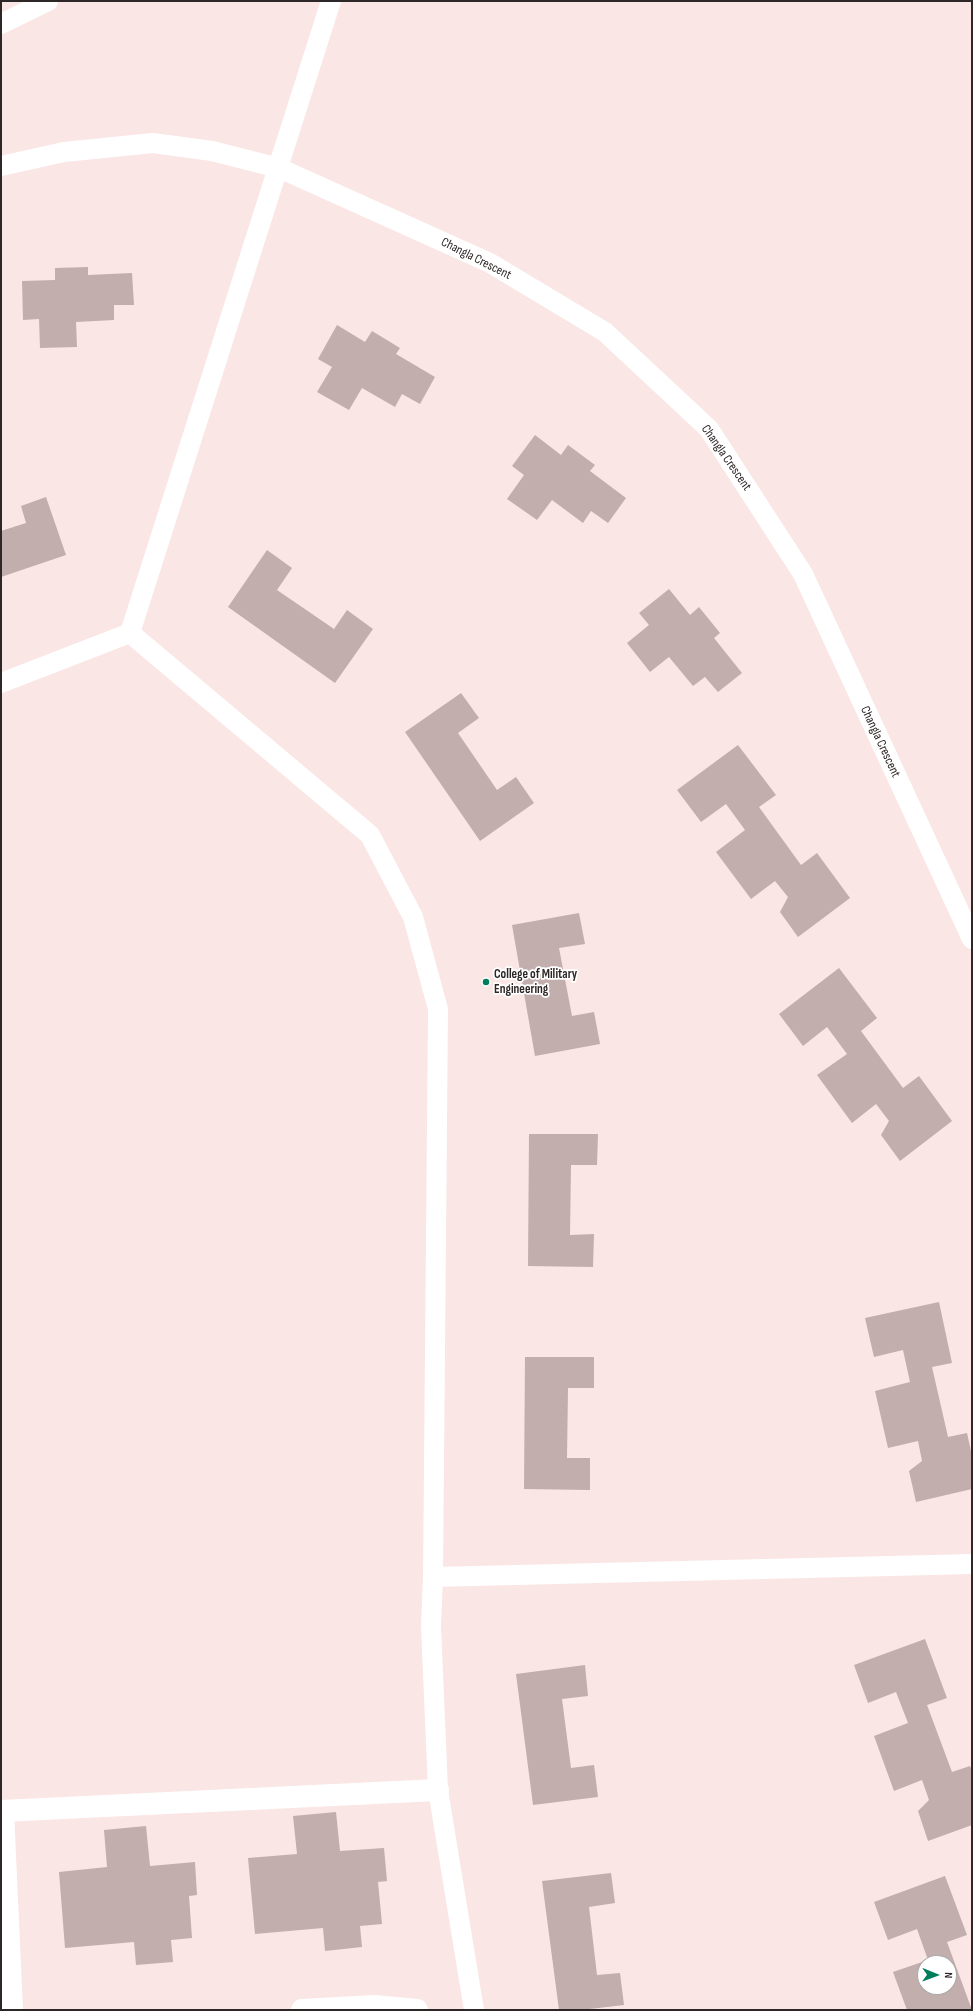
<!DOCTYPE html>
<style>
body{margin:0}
#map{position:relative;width:973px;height:2011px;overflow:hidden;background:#fae6e4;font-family:"Sofia Sans Condensed",sans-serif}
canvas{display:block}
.frame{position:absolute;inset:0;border:2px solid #2e2727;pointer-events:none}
.north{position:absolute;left:917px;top:1955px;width:40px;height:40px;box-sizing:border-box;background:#fff;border:1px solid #aba9a9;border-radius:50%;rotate:91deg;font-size:11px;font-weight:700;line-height:16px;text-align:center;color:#2e2727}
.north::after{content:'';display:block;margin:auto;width:14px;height:18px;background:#007d5b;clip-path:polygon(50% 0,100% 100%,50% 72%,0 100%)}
</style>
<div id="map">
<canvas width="973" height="2011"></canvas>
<div class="frame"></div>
<div class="north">N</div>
</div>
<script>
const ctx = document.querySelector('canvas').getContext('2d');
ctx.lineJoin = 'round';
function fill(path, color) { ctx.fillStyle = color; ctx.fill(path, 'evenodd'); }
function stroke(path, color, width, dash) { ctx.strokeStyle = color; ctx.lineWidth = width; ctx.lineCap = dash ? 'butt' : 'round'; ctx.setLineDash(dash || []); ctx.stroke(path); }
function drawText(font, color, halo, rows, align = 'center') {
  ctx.font = font + ' "Sofia Sans Condensed",sans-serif'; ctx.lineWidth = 3.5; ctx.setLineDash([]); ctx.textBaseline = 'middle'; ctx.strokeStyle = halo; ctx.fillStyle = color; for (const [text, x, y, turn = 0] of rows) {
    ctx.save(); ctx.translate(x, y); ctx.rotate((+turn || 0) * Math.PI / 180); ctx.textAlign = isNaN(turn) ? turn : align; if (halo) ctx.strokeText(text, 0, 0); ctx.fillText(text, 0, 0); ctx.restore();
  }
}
const building = new Path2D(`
 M 88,267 L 88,275 L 132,273 L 134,305 L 114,305 L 114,320 L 76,322 L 77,347 L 40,348 L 39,319 L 23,320 L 22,281 L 55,280 L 55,268 Z
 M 337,325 L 365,342 L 372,331 L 400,348 L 396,354 L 435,377 L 420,404 L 402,394 L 395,407 L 362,388 L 349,410 L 317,392 L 332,367 L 318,359 Z
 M 535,435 L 561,455 L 568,445 L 595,465 L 590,471 L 626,498 L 608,523 L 591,511 L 583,523 L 552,500 L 537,520 L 507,499 L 524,475 L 512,466 Z
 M 46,497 L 66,555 L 1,577 L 1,531 L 26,523 L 21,506 Z
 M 267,550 L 292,568 L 277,590 L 334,629 L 347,610 L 373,629 L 335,683 L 228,607 Z
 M 669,589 L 690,615 L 699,607 L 720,633 L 714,638 L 742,673 L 718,692 L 705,677 L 693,686 L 669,657 L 650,672 L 627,643 L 649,625 L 639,613 Z
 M 461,693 L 479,718 L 458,733 L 497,790 L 516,777 L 534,803 L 480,841 L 405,732 Z
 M 738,745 L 776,795 L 759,807 L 801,865 L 817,853 L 850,898 L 798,937 L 780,912 L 788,897 L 775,881 L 751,899 L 716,852 L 745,830 L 726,804 L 701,822 L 677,790 Z
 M 579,913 L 585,944 L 559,948 L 572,1016 L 594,1012 L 600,1044 L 535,1056 L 512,925 Z
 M 839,968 L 877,1018 L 861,1031 L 903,1088 L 919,1076 L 952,1121 L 900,1161 L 881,1135 L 889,1121 L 876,1104 L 852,1123 L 817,1075 L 847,1054 L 827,1027 L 803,1046 L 779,1014 Z
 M 529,1134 L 598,1134 L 597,1165 L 571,1165 L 570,1235 L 594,1234 L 593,1267 L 528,1266 Z
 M 939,1302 L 952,1363 L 932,1367 L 948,1437 L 967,1433 L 972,1456 L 972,1489 L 916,1502 L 909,1471 L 922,1461 L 918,1441 L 888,1448 L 875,1391 L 910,1382 L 903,1350 L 874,1357 L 865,1318 Z
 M 525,1357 L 594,1357 L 594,1388 L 568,1388 L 567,1458 L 590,1458 L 590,1490 L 524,1489 Z
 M 925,1639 L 947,1698 L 927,1705 L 952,1772 L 970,1766 L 972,1771 L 972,1825 L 928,1841 L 918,1811 L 929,1800 L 922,1780 L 894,1791 L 874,1736 L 908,1723 L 896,1692 L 868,1703 L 854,1665 Z
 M 585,1665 L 588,1696 L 562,1699 L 571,1768 L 594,1765 L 598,1797 L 533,1805 L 516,1674 Z
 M 336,1812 L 340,1851 L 384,1848 L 387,1881 L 378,1882 L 382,1924 L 360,1926 L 362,1947 L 325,1951 L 323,1928 L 255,1934 L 248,1858 L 297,1854 L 293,1816 Z
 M 146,1826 L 150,1866 L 195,1862 L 197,1895 L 189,1896 L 192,1938 L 171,1940 L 173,1962 L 136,1965 L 134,1942 L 65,1948 L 59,1872 L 107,1867 L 104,1830 Z
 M 611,1873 L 615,1903 L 589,1907 L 597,1975 L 620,1973 L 624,2005 L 581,2010 L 559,2010 L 542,1881 Z
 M 945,1876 L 967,1935 L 947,1942 L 972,2010 L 907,2010 L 893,1972 L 928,1960 L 917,1929 L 888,1940 L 874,1902 ZM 925,1963 L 949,1963 L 949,1987 L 925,1987 Z`);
const service = new Path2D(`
 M 331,1 L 130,633 L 370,835 L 413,917 L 438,1009 L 433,1577 L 431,1626 L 438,1790 L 474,2010
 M 1,24 L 48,1
 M 1,166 L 64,152 L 153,143 L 212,151 L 279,168 L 490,263 L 605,332 L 709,429 L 803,574 L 972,939
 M 1,683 L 130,633
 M 433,1577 L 972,1564`);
const minor = new Path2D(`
 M 1,1811 L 438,1790
 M 3,1811 L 12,2010
 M 302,2010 L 374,2006 L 417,2010`);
const markers = [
 [486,982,4,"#007d5b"]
];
const streetNames = [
 ["Changla Crescent",476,259,27],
 ["Changla Crescent",726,458,55],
 ["Changla Crescent",880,742,65]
];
const poiNames = [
 ["College of Military",494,975],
 ["Engineering",494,990]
];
fill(building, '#c1aead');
stroke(service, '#fff', 20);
stroke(minor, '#fff', 22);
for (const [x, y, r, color] of markers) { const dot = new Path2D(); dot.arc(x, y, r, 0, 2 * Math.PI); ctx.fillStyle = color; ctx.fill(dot); stroke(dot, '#fff', 1.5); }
drawText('13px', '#2e2727', '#fff', streetNames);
drawText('bold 13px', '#2e2727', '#fff', poiNames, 'left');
</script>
